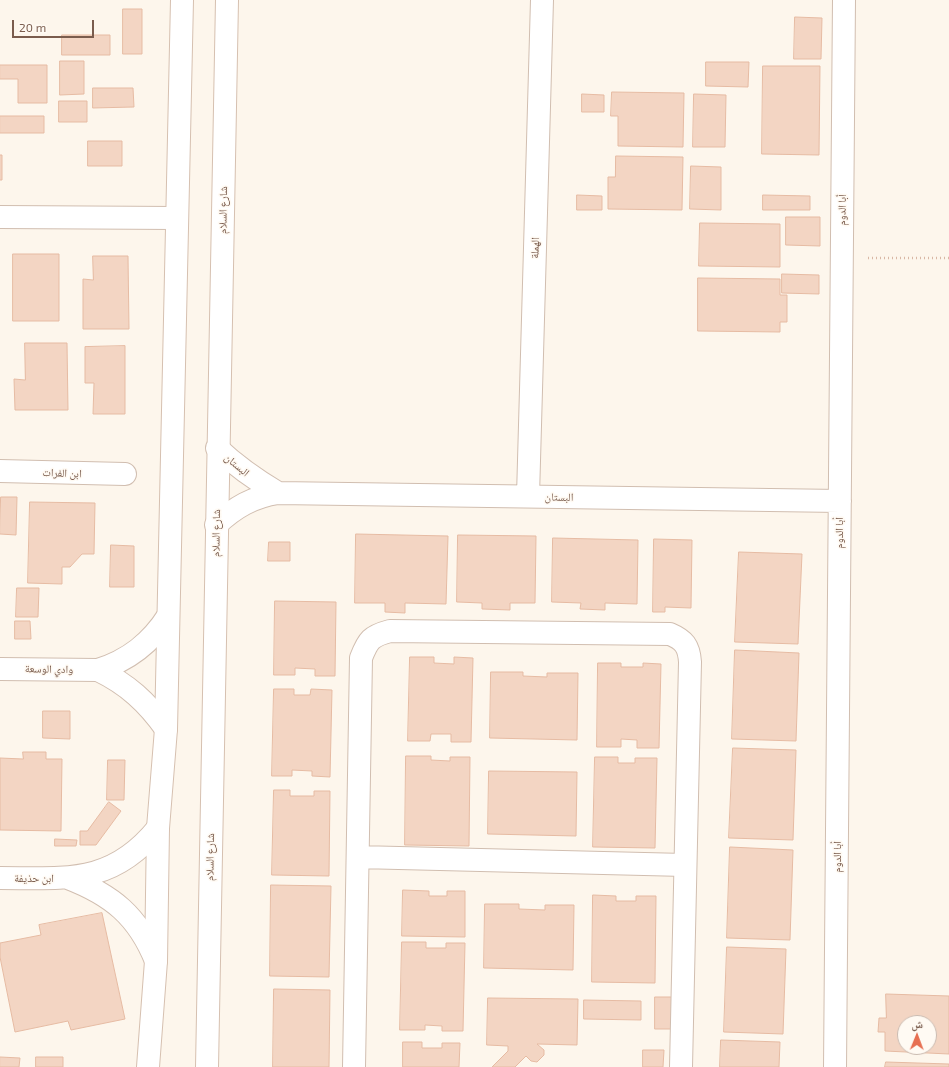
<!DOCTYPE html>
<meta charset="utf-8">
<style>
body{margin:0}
#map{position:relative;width:949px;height:1067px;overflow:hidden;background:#fdf6ec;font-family:"Exo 2","Noto Naskh Arabic",sans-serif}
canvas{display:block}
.north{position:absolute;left:897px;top:1015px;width:40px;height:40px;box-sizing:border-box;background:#fffaf3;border:1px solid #cabbb1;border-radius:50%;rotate:1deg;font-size:11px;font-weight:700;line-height:16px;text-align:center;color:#7a5c4d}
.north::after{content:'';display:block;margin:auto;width:14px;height:18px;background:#e76f51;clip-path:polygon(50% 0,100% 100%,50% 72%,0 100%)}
.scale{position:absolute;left:12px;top:20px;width:82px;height:18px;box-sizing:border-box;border:2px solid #7a5c4d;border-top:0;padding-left:5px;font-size:12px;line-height:14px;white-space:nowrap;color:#7a5c4d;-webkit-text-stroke:3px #fffaf3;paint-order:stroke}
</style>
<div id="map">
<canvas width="949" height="1067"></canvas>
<div class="north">ش</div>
<div class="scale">20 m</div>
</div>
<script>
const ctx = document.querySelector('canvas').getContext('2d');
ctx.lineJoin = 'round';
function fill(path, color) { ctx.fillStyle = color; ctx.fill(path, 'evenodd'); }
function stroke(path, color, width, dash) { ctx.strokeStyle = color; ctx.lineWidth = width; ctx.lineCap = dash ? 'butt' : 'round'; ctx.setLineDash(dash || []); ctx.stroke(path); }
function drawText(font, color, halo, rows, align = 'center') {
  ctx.font = font + ' "Exo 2","Noto Naskh Arabic",sans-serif'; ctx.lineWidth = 3; ctx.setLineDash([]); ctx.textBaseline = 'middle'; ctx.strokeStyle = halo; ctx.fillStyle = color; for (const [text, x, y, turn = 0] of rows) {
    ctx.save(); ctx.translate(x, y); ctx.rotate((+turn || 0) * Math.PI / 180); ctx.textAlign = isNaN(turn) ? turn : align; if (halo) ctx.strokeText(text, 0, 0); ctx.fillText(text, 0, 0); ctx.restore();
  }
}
const building = new Path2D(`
 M 123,9 L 142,9 L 142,54 L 123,54 Z
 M 795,17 L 822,18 L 821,59 L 794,59 Z
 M 62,35 L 110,35 L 110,55 L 62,55 Z
 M 60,61 L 84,61 L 84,94 L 60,95 Z
 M 706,62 L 749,62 L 748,87 L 706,86 Z
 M 0,65 L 47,65 L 47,103 L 18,103 L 18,79 L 0,79 Z
 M 763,66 L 820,66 L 819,155 L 762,154 Z
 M 93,88 L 133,88 L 134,107 L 93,108 Z
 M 612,92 L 684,93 L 683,147 L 618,146 L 618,116 L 611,116 Z
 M 582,94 L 604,95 L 604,112 L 582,112 Z
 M 694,94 L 726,95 L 725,147 L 693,147 Z
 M 59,101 L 87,101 L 87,122 L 59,122 Z
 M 0,116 L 44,116 L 44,133 L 0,133 Z
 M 88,141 L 122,141 L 122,166 L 88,166 Z
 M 0,155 L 2,155 L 2,180 L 0,180 Z
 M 616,156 L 683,157 L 682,210 L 608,209 L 608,177 L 615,177 Z
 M 691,166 L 721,167 L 721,210 L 690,209 Z
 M 577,195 L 602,196 L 602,210 L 577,210 Z
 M 763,195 L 810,196 L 810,210 L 763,210 Z
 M 786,217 L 820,217 L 820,246 L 786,245 Z
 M 700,223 L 780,224 L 780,267 L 699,266 Z
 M 13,254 L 59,254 L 59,321 L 13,321 Z
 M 93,256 L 128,256 L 129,329 L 83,329 L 83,279 L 93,280 Z
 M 782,274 L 819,275 L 819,294 L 782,293 Z
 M 698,278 L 780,279 L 780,295 L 787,295 L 787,322 L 780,322 L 780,332 L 698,331 Z
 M 25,343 L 67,343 L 68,410 L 15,410 L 14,379 L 25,380 Z
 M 125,346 L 125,414 L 93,414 L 94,383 L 85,383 L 85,347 Z
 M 1,497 L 17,497 L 16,535 L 0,534 Z
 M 30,502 L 95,503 L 94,554 L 82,554 L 70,567 L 62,567 L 62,584 L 28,583 Z
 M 356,534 L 448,536 L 446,604 L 405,603 L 405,613 L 385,612 L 385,603 L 355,603 Z
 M 458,535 L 536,536 L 535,603 L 510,603 L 510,610 L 482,609 L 482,603 L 457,602 Z
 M 553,538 L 638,540 L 637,604 L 605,603 L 605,610 L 580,609 L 581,603 L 552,602 Z
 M 654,539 L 692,540 L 691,608 L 665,607 L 665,612 L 653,612 Z
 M 269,542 L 290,542 L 290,561 L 268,561 Z
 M 111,545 L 134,546 L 134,587 L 110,587 Z
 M 739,552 L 802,554 L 798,644 L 735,642 Z
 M 17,588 L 39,588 L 38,617 L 16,617 Z
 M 275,601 L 336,602 L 335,676 L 315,676 L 315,669 L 295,668 L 295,675 L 274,675 Z
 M 15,621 L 30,621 L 31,639 L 15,639 Z
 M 735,650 L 799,653 L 796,741 L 732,739 Z
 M 410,657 L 434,657 L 434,663 L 454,664 L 454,657 L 473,658 L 471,742 L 451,742 L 451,734 L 431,734 L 430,741 L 408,741 Z
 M 598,663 L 621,663 L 621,667 L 643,667 L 643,663 L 661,664 L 659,748 L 637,748 L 637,740 L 621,739 L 621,747 L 597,747 Z
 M 491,672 L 523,672 L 523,676 L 547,677 L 547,673 L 578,673 L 577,740 L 490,738 Z
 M 274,689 L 294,689 L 294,695 L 310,695 L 311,689 L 332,690 L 330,777 L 312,776 L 312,771 L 292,770 L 292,776 L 272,776 Z
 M 43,711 L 70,711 L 70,739 L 43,738 Z
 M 733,748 L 796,750 L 793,840 L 729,838 Z
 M 23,752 L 46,752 L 46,759 L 62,759 L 61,831 L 0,830 L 0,758 L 23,759 Z
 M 406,756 L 431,756 L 431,760 L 450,761 L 450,757 L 470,757 L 469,846 L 405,845 Z
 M 595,757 L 618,757 L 618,763 L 635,763 L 635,758 L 657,758 L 655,848 L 593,847 Z
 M 108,760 L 125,760 L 124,800 L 107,800 Z
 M 489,771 L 577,772 L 576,836 L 488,834 Z
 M 274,790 L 290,790 L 290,796 L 314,796 L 314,791 L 330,791 L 329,876 L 272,875 Z
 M 109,802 L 121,811 L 96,845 L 80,845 L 80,831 L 87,831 Z
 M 55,839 L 77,840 L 76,846 L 55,846 Z
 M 730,847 L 793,850 L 790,940 L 727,938 Z
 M 271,885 L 331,886 L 329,977 L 270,976 Z
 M 403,890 L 429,891 L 429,896 L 447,896 L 447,891 L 465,891 L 465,937 L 402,936 Z
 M 593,895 L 616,896 L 616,901 L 636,901 L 636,896 L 656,896 L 655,983 L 592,982 Z
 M 485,904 L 519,904 L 519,909 L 545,910 L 545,905 L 574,905 L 573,970 L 484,968 Z
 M 102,913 L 125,1019 L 71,1030 L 68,1021 L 15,1032 L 0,957 L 0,943 L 41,935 L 39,925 Z
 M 402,942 L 426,942 L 426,948 L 446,948 L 446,943 L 465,943 L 463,1031 L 442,1031 L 442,1026 L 425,1025 L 425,1030 L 400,1030 Z
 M 727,947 L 786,949 L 783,1034 L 724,1032 Z
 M 274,989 L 330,990 L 329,1067 L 273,1067 Z
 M 886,994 L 949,996 L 949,1054 L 885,1051 L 885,1032 L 878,1032 L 879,1018 L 886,1018 ZM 905,1023 L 929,1023 L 929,1047 L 905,1047 Z
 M 655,997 L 673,997 L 673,1029 L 655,1029 Z
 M 488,998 L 578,999 L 577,1045 L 537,1044 L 544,1050 L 544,1055 L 537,1062 L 531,1061 L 526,1056 L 515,1067 L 492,1067 L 508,1051 L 508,1046 L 487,1045 Z
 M 584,1000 L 641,1001 L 641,1020 L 584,1019 Z
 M 721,1040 L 780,1042 L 779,1067 L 720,1067 Z
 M 403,1042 L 422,1042 L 422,1048 L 442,1048 L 442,1043 L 460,1043 L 459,1067 L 403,1067 Z
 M 643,1050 L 664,1050 L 663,1067 L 643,1067 Z
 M 0,1057 L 20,1058 L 19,1067 L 0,1067 Z
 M 36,1057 L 63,1057 L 63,1067 L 36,1067 Z
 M 886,1062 L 949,1064 L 949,1067 L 885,1067 Z`);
const path = new Path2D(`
 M 868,258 L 949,258`);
const street = new Path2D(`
 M 0,217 L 176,218
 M 217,448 C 236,466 256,480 278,493
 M 0,471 L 125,474
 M 528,496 L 542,0
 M 216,525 C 235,507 253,497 278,493 L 840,501
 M 0,669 L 98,670 C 129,660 151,643 168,616
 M 98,670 C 127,684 147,702 166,729
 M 358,857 L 685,865
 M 0,878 C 67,878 112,885 158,828
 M 68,878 C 112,895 138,916 156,961
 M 354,1067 L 361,658 C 368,640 371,636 390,631 L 670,634 C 684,640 689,646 690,662 L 681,1067
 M 835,1067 L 844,0`);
const secondary = new Path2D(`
 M 148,1067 L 156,961 L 158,828 L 166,729 L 182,0
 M 207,1067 L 227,0`);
const streetNames = [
 ["شارع السلام",223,210,-89],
 ["أبا الدوم",842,210,-89],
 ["الهملة",535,248,-88],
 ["البستان",237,465,40],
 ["ابن الفرات",62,473,2],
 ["البستان",559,497,1],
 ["شارع السلام",216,533,-89],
 ["أبا الدوم",839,533,-90],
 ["وادي الوسعة",49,669,1],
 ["شارع السلام",210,857,-89],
 ["أبا الدوم",837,857,-90],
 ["ابن حذيفة",34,878]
];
fill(building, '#f3d5c3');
stroke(building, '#e6bba3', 1);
stroke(street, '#d1beb0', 24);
stroke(secondary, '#d6c0b0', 24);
stroke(path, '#d9b8a5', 2.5, [1, 3]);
stroke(street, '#fff', 22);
stroke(secondary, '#fff', 22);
drawText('11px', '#7a5c4d', '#fffaf3', streetNames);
</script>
